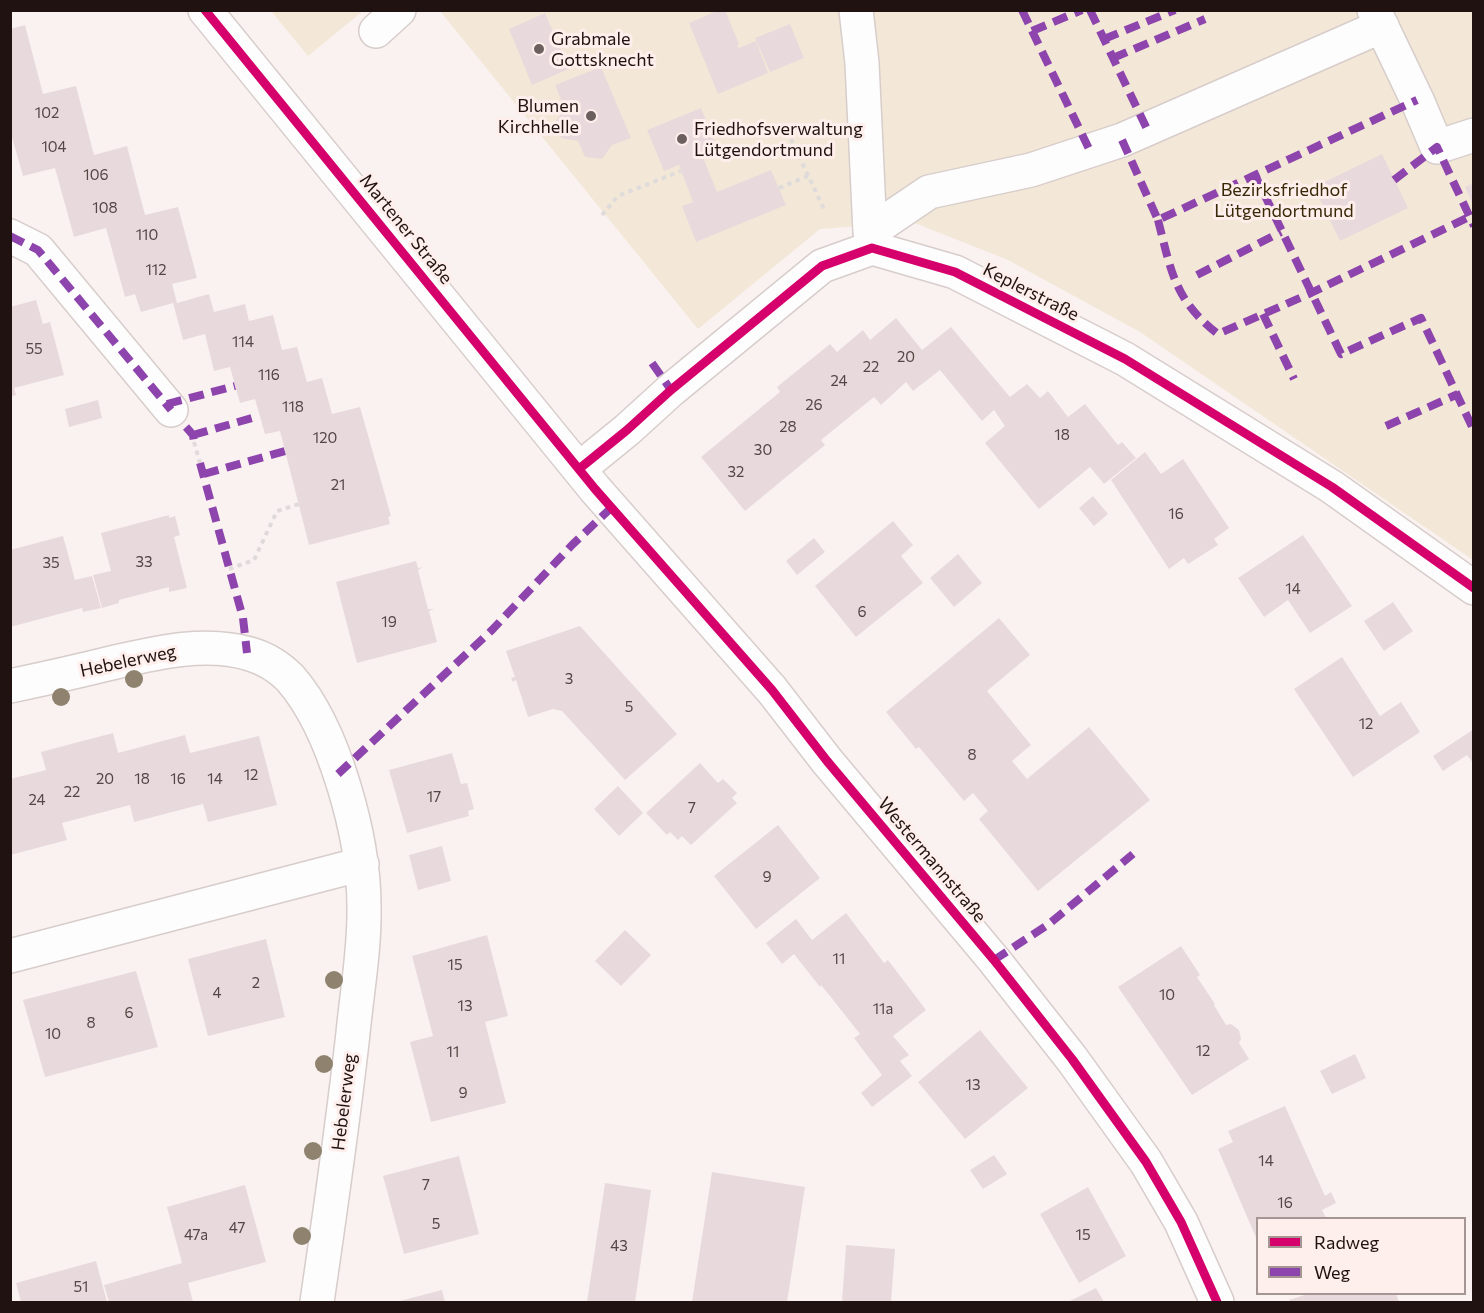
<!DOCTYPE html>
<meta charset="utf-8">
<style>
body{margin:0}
#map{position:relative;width:1484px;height:1313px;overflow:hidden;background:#faf2f0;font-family:Commissioner,sans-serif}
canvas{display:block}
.frame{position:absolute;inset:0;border:12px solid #1f1210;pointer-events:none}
.legend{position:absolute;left:1256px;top:1217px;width:210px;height:78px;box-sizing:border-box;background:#feeeec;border:2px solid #a59694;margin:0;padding:8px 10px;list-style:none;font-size:18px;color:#1f1210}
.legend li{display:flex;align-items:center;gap:12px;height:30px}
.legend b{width:30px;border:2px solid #a59694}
</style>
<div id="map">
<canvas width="1484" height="1313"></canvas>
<div class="frame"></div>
<ul class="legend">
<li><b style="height:8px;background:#d6006c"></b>Radweg</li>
<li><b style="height:8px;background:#8e44ad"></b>Weg</li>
</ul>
</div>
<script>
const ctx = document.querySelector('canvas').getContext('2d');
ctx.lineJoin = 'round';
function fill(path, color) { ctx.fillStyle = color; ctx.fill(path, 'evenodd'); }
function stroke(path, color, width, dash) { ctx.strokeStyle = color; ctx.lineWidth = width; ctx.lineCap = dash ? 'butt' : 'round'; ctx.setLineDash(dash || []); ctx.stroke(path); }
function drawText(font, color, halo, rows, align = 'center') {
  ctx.font = font + ' Commissioner,sans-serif'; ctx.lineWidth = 6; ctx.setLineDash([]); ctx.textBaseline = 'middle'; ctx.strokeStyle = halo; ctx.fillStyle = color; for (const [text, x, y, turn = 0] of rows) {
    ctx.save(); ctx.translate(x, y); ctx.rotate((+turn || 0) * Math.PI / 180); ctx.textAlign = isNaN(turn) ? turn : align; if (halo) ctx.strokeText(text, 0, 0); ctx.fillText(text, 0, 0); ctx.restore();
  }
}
const green = new Path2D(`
 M 271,11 L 363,11 L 308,56 Z
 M 440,11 L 1473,11 L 1473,560 L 1140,332 L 1008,260 L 912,222 L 820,229 L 698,329 Z`);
const building = new Path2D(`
 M 719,10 L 725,10 L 739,44 L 737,45 L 739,48 L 756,41 L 768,73 L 718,94 L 689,23 Z
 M 545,13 L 569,69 L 532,85 L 509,29 Z
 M 790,24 L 804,58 L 770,72 L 755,38 Z
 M 25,25 L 43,94 L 76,86 L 94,155 L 127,146 L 145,215 L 178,207 L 197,278 L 172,284 L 177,303 L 209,294 L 214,312 L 245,304 L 249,321 L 273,315 L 282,350 L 297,347 L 307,382 L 322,378 L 332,414 L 360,407 L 391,516 L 388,517 L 390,524 L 309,545 L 280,431 L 265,434 L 255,399 L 240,403 L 230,367 L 214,371 L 205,334 L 183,340 L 173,303 L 141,312 L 135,294 L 125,297 L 106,228 L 74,237 L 55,168 L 23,176 L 10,130 L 10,29 Z
 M 601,67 L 631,138 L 612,145 L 602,159 L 585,157 L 578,141 L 561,138 L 555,122 L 565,109 L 555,85 Z
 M 701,108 L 718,149 L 702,155 L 717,192 L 771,170 L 786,205 L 696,242 L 682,206 L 693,202 L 679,165 L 664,171 L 647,130 Z
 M 1382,154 L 1408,208 L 1340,241 L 1314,187 Z
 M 1474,183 L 1474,207 L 1465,187 Z
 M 36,300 L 43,324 L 50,322 L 64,375 L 14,388 L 16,395 L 10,397 L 10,307 Z
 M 896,318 L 922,350 L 951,327 L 1010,397 L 1027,384 L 1040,398 L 1048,391 L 1068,417 L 1085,404 L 1118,445 L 1122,442 L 1136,458 L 1104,484 L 1090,467 L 1039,509 L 985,443 L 1005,426 L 994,410 L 982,421 L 940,370 L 913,391 L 906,382 L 881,405 L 874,397 L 821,440 L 825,445 L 745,511 L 701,457 L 780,392 L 777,387 L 830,344 L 837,352 L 863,330 L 870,340 Z
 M 98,400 L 102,418 L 69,427 L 65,409 Z
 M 1145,452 L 1161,474 L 1183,459 L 1229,528 L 1214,539 L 1218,545 L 1188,564 L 1184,558 L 1169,569 L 1111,480 Z
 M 1093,496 L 1108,514 L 1094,526 L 1079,508 Z
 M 169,515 L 169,518 L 175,516 L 180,535 L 174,537 L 187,588 L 169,592 L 169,587 L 119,600 L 119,603 L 102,608 L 93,575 L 111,571 L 101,533 Z
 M 893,521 L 913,545 L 901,556 L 923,583 L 856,637 L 815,586 Z
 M 1303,535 L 1352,606 L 1310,633 L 1288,600 L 1264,617 L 1238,578 Z
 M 63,536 L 75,580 L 92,576 L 101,608 L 83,612 L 82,608 L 10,627 L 10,550 Z
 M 814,538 L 825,552 L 797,575 L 786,561 Z
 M 958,554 L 982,583 L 954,607 L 930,578 Z
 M 416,561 L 418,568 L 423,567 L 418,570 L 428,609 L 434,609 L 429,611 L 437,642 L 357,663 L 336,582 Z
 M 1393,602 L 1413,631 L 1384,651 L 1364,621 Z
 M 999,618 L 1030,655 L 987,691 L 1031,745 L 1012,761 L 1027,779 L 1089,727 L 1150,800 L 1038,891 L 979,819 L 988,811 L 973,793 L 964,801 L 919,747 L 916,749 L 886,712 Z
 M 580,626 L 677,734 L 625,780 L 562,711 L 553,709 L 528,717 L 516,680 L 513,682 L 511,678 L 515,677 L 506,651 Z
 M 1342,657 L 1380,716 L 1401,702 L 1420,732 L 1353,777 L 1294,689 Z
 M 1474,729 L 1474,764 L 1467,755 L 1443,771 L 1433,756 Z
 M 113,733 L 118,753 L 185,735 L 190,753 L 259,736 L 277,805 L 208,822 L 203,804 L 134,822 L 130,805 L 62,823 L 67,840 L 10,855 L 10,779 L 46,770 L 41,752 Z
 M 452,753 L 461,784 L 467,783 L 474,809 L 468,811 L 469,816 L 407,833 L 389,770 Z
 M 700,763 L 718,783 L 723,779 L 737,793 L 732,798 L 737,803 L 691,845 L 682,836 L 678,840 L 670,832 L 667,835 L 646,813 Z
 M 618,786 L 643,813 L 619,836 L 594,809 Z
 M 778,825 L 820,878 L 756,929 L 714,876 Z
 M 442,846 L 451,881 L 418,890 L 409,855 Z
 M 846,913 L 884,963 L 888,960 L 926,1010 L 893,1036 L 909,1055 L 900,1061 L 912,1076 L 872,1107 L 861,1093 L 882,1075 L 854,1038 L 860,1034 L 834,1001 L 821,985 L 820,987 L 794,954 L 782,964 L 766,943 L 796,919 L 812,940 Z
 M 625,930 L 651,955 L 621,986 L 595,961 Z
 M 487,935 L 508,1016 L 485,1022 L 506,1103 L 431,1122 L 410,1042 L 433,1036 L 412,956 Z
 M 266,939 L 285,1017 L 208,1036 L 188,959 Z
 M 1181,946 L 1200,975 L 1197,977 L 1215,1004 L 1214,1005 L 1226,1025 L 1231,1024 L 1239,1030 L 1241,1039 L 1239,1043 L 1249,1059 L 1192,1095 L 1118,987 Z
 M 136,971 L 158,1047 L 45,1077 L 23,1000 Z
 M 980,1030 L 1028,1088 L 965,1139 L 918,1082 Z
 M 1355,1054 L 1366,1078 L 1332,1094 L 1320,1071 Z
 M 1285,1106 L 1325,1196 L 1331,1192 L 1336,1203 L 1322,1210 L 1326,1218 L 1258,1218 L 1257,1240 L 1218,1149 L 1233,1142 L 1228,1131 Z
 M 994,1155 L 1007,1174 L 983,1189 L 970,1170 Z
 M 459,1156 L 479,1234 L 404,1254 L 383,1176 Z
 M 712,1172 L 805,1187 L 787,1302 L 692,1302 Z
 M 605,1183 L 651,1190 L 635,1302 L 587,1302 Z
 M 245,1185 L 266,1262 L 188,1283 L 193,1302 L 109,1302 L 104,1285 L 182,1263 L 167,1207 Z
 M 1088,1187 L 1126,1256 L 1079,1283 L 1040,1214 Z
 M 846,1245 L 895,1249 L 891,1302 L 842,1302 Z
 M 96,1261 L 107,1302 L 21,1302 L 16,1283 Z
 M 1096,1288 L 1104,1302 L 1068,1302 Z
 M 442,1290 L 445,1302 L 396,1302 Z
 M 1308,1294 L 1396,1294 L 1399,1302 L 1290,1302 L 1289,1300 Z`);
const path = new Path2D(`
 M 787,131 L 824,209
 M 779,188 L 808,176
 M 602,215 L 618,196 L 681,171
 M 194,442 L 200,463
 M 229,569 L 254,560 L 277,511 L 299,504`);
const minor = new Path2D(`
 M 205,10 L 595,489 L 772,690 L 827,761 L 994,960 L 1072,1059 L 1146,1162 L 1181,1222 L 1217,1302
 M 856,10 L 862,63 L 870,232
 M 1374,10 L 1417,100 L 1437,147 L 1474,135
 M 376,31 L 399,10
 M 870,232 L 929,192 L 1031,170 L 1122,140 L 1382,26
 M 10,236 L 38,250 L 171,410
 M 579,469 L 627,430 L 671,390 L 822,266 L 872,248 L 955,272 L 1125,359 L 1332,487 L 1474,588
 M 10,686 C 43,679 75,672 107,664 C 151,654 204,640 250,654 C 264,658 279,667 290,678 C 335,729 364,839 364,906 C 365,948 357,991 353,1033 C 343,1123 330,1213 317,1302
 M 10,956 L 362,864`);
const quiet = new Path2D(`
 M 1022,10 L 1090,151
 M 1090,10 L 1147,129
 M 1032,31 L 1082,10
 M 1104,39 L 1175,10
 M 1113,58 L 1205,19
 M 1122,140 L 1158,220 L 1417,100
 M 1255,175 L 1341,354 L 1421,318 L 1474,431
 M 1394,180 L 1437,147 L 1474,226
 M 1158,220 C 1171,270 1174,300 1218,334 L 1311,293 L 1469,217
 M 10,236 L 38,250 L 171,410
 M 1197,275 L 1281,232
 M 1263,314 L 1294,379
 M 652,363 L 671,390
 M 167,404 L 235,386
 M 1386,426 L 1458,394
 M 186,427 L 193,435 L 194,442
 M 193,435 L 259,416
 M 200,463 L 243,618 L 247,653
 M 204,474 L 285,451
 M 338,774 L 492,630 L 573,544 L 611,508
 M 994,960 L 1049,924 L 1133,854`);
const cycleway = new Path2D(`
 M 205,10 L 595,489 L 772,690 L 827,761 L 994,960 L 1072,1059 L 1146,1162 L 1181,1222 L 1217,1302
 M 579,469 L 627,430 L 671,390 L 822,266 L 872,248 L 955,272 L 1125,359 L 1332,487 L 1474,588`);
const trees = [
 [134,679],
 [61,697],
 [334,980],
 [324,1064],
 [313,1151],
 [302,1236]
];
const markers = [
 [539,49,6,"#6c605e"],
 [591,116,6,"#6c605e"],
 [682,139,6,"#6c605e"]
];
const numberNames = [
 ["102",47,113],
 ["104",54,147],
 ["106",96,175],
 ["108",105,208],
 ["110",147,235],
 ["112",156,270],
 ["114",243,342],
 ["55",34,349],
 ["20",906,357],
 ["22",871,367],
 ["116",269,375],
 ["24",839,381],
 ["26",814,405],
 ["118",293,407],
 ["28",788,427],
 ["18",1062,435],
 ["120",325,438],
 ["30",763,450],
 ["32",736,472],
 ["21",338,485],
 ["16",1176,514],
 ["33",144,562],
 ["35",51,563],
 ["14",1293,589],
 ["6",862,612],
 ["19",389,622],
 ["3",569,679],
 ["5",629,707],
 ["12",1366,724],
 ["8",972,755],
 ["12",251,775],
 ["20",105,779],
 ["18",142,779],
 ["16",178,779],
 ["14",215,779],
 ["22",72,792],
 ["17",434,797],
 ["24",37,800],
 ["7",692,808],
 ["9",767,877],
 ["11",839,959],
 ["15",455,965],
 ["2",256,983],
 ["4",217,993],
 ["10",1167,995],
 ["13",465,1006],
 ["11a",883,1009],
 ["6",129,1013],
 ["8",91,1023],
 ["10",53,1034],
 ["12",1203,1051],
 ["11",453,1052],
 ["13",973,1085],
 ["9",463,1093],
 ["14",1266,1161],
 ["7",426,1185],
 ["16",1285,1203],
 ["5",436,1224],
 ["47",237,1228],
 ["47a",196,1235],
 ["15",1083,1235],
 ["43",619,1246],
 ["51",81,1287]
];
const poiNames = [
 ["Grabmale",551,39],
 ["Gottsknecht",551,60],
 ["Blumen",579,106,"right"],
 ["Kirchhelle",579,127,"right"],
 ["Friedhofsverwaltung",694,129],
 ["Lütgendortmund",694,150]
];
const parkNames = [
 ["Bezirksfriedhof",1284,190],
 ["Lütgendortmund",1284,211]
];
const streetNames = [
 ["Martener Straße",406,229,51],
 ["Keplerstraße",1031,292,27],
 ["Hebelerweg",128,661,-12],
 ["Westermannstraße",932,860,50],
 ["Hebelerweg",344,1102,-83]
];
fill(green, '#f3e8d7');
fill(building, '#e8dadc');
stroke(minor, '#d7cdcb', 36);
stroke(path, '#dedbda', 4, [4.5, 4.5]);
stroke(minor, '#fefdfd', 33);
stroke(quiet, '#8e44ad', 8, [15, 8]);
stroke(cycleway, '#d6006c', 9);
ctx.fillStyle = '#8f836f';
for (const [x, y] of trees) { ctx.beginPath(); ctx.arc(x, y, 9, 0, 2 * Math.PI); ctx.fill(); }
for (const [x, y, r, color] of markers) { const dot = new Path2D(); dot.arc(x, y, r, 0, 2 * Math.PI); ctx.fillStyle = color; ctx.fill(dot); stroke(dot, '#feeeec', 2); }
drawText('15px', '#534645', null, numberNames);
drawText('18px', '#1f1210', '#feeeec', poiNames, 'left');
drawText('18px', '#382805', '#feeeec', parkNames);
drawText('18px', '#1f1210', '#feeeec', streetNames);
</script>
